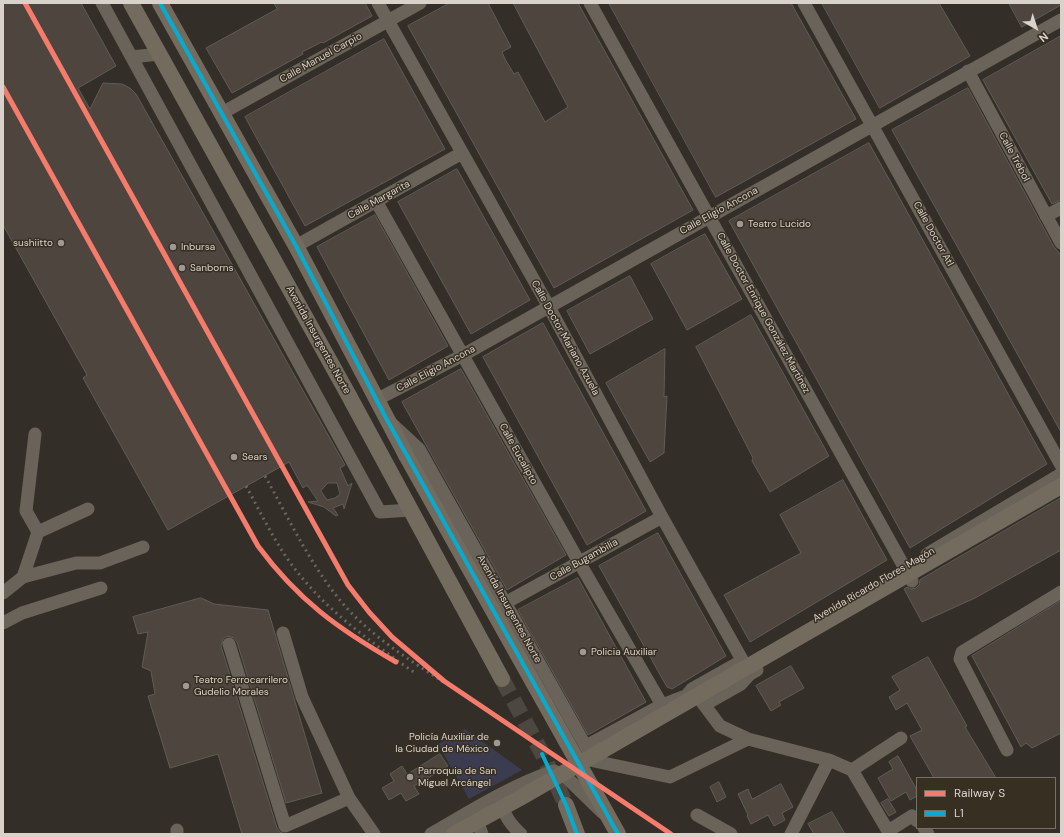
<!DOCTYPE html>
<meta charset="utf-8">
<style>
body{margin:0}
#map{position:relative;width:1064px;height:837px;overflow:hidden;background:#332e28;font-family:"DM Sans",sans-serif}
canvas{display:block}
.frame{position:absolute;inset:0;border:4px solid #d8d2cb;pointer-events:none}
.legend{position:absolute;left:916px;top:777px;width:140px;height:52px;box-sizing:border-box;background:#382f23;border:1px solid #787066;margin:0;padding:5px 7px;list-style:none;font-size:12px;color:#d8d2cb}
.legend li{display:flex;align-items:center;gap:8px;height:20px}
.legend b{width:20px;border:1px solid #787066}
.north{position:absolute;left:1016px;top:8px;width:40px;height:40px;-webkit-text-stroke:3px #382f23;paint-order:stroke;rotate:141deg;font-size:11px;font-weight:700;line-height:16px;text-align:center;color:#d8d2cb}
.north::after{content:'';display:block;margin:auto;width:14px;height:18px;background:#d8d2cb;clip-path:polygon(50% 0,100% 100%,50% 72%,0 100%)}
</style>
<div id="map">
<canvas width="1064" height="837"></canvas>
<div class="frame"></div>
<ul class="legend">
<li><b style="height:5px;background:#f57c6d"></b>Railway S</li>
<li><b style="height:5px;background:#06acd0"></b>L1</li>
</ul>
<div class="north">N</div>
</div>
<script>
const ctx = document.querySelector('canvas').getContext('2d');
ctx.lineJoin = 'round';
function fill(path, color) { ctx.fillStyle = color; ctx.fill(path, 'evenodd'); }
function stroke(path, color, width, dash) { ctx.strokeStyle = color; ctx.lineWidth = width; ctx.lineCap = dash ? 'butt' : 'round'; ctx.setLineDash(dash || []); ctx.stroke(path); }
function drawText(font, color, halo, rows, align = 'center') {
  ctx.font = font + ' "DM Sans",sans-serif'; ctx.lineWidth = 3; ctx.setLineDash([]); ctx.textBaseline = 'middle'; ctx.strokeStyle = halo; ctx.fillStyle = color; for (const [text, x, y, turn = 0] of rows) {
    ctx.save(); ctx.translate(x, y); ctx.rotate((+turn || 0) * Math.PI / 180); ctx.textAlign = isNaN(turn) ? turn : align; if (halo) ctx.strokeText(text, 0, 0); ctx.fillText(text, 0, 0); ctx.restore();
  }
}
const green = new Path2D(`
 M 465,729 L 522,770 L 469,799 L 438,744 Z`);
const building = new Path2D(`
 M 3,3 L 81,3 L 116,66 L 78,88 L 90,109 L 103,83 L 122,84 L 130,88 L 136,94 L 345,465 L 340,468 L 348,486 L 352,483 L 344,509 L 343,504 L 333,508 L 338,515 L 336,516 L 324,507 L 308,502 L 318,501 L 307,485 L 303,488 L 289,462 L 168,530 L 83,378 L 87,375 L 3,225 ZM 328,483 L 337,483 L 340,494 L 335,498 L 327,500 L 321,491 Z
 M 274,3 L 365,3 L 372,16 L 323,43 L 322,42 L 302,52 L 303,54 L 232,93 L 206,48 L 277,9 Z
 M 450,3 L 488,3 L 511,47 L 502,52 L 505,59 L 514,74 L 518,72 L 545,122 L 568,107 L 513,3 L 578,3 L 693,210 L 554,288 L 408,26 Z
 M 609,3 L 791,3 L 856,119 L 716,197 Z
 M 822,3 L 939,3 L 970,56 L 880,108 Z
 M 1009,3 L 1061,3 L 1061,5 L 1022,27 Z
 M 1061,36 L 1061,200 L 1052,204 L 983,80 Z
 M 384,39 L 445,149 L 305,226 L 245,117 Z
 M 968,88 L 1054,247 L 1061,255 L 1061,432 L 892,130 Z
 M 869,143 L 1047,464 L 910,548 L 729,221 Z
 M 457,169 L 530,300 L 471,334 L 398,202 Z
 M 375,215 L 448,346 L 389,380 L 317,247 Z
 M 705,234 L 742,299 L 687,330 L 651,264 Z
 M 630,276 L 653,319 L 590,354 L 567,311 Z
 M 751,315 L 829,456 L 770,492 L 752,461 L 753,458 L 696,347 Z
 M 543,323 L 646,511 L 587,545 L 483,357 Z
 M 665,349 L 664,397 L 667,396 L 664,453 L 650,462 L 606,383 Z
 M 461,369 L 566,555 L 507,590 L 402,402 Z
 M 843,480 L 887,560 L 750,642 L 724,595 L 801,553 L 780,515 Z
 M 1061,498 L 1061,550 L 975,598 L 922,622 L 904,589 L 907,587 L 911,589 L 916,588 L 919,585 L 920,580 Z
 M 658,533 L 726,656 L 672,689 L 667,687 L 599,566 Z
 M 578,578 L 646,702 L 588,735 L 518,610 Z
 M 201,598 L 214,604 L 268,610 L 322,793 L 286,803 L 237,642 L 234,638 L 227,636 L 223,639 L 221,646 L 277,828 L 280,832 L 285,834 L 242,834 L 218,754 L 170,768 L 148,696 L 155,694 L 151,671 L 142,667 L 148,632 L 138,634 L 133,617 Z
 M 1061,601 L 1061,733 L 1032,748 L 1026,743 L 1021,747 L 972,656 Z
 M 928,657 L 967,726 L 965,727 L 996,778 L 934,778 L 910,736 L 922,730 L 907,703 L 896,710 L 889,697 L 900,690 L 892,677 Z
 M 791,666 L 804,688 L 779,702 L 781,705 L 771,711 L 756,686 Z
 M 440,754 L 448,766 L 414,786 L 419,794 L 406,801 L 401,793 L 389,800 L 382,788 L 394,781 L 390,774 L 402,766 L 407,774 Z
 M 898,756 L 917,790 L 917,796 L 910,800 L 906,792 L 891,801 L 878,778 L 893,769 L 889,762 Z
 M 719,782 L 726,797 L 717,802 L 710,787 Z
 M 781,784 L 793,807 L 782,813 L 785,820 L 774,826 L 768,815 L 751,824 L 747,816 L 748,815 L 738,794 L 748,789 L 752,799 Z
 M 888,799 L 896,812 L 889,816 L 881,803 Z
 M 832,812 L 845,834 L 814,834 L 808,824 Z`);
const majorTunnel = new Path2D(`
 M 502,679 L 543,755 L 566,805`);
const minor = new Path2D(`
 M 102,3 L 380,512 L 411,510
 M 378,3 L 549,307 L 662,517 L 750,674
 M 590,3 L 912,581
 M 804,3 L 1061,465
 M 132,57 L 159,54
 M 968,71 L 1061,243
 M 222,113 L 420,3
 M 376,201 L 579,562 L 662,705
 M 1046,216 L 1061,208
 M 296,246 L 462,153
 M 376,400 L 463,355 L 1061,20
 M 392,424 L 419,449 L 594,761 L 670,777 L 748,739
 M 38,532 L 88,509
 M 927,554 L 1061,474
 M 23,577 L 38,532 L 26,511 L 35,434
 M 3,593 L 23,577 L 76,563 L 100,563 L 143,547
 M 505,603 L 662,517
 M 3,623 L 22,613 L 101,588
 M 283,633 L 302,697 L 349,798
 M 229,644 L 285,826 L 349,798 L 374,834
 M 687,695 L 692,689 L 740,662
 M 699,698 L 720,726 L 748,739 L 829,760 L 852,770 L 888,831 L 912,816 L 917,821
 M 704,705 L 741,684 L 750,674 L 757,670
 M 586,746 L 662,705 L 688,695
 M 1007,750 L 960,659 L 962,652 L 1061,592
 M 852,770 L 901,738
 M 504,798 C 500,812 511,825 521,834
 M 697,815 L 731,834
 M 468,818 L 472,819 L 479,826 L 482,834
 M 924,828 L 928,834
 M 177,830 L 177,834
 M 431,834 C 471,811 510,786 554,771 L 565,776 L 602,812
 M 791,834 L 829,760`);
const major = new Path2D(`
 M 131,3 L 348,394 L 502,679
 M 160,3 L 296,246 L 406,455
 M 566,805 L 577,834`);
const rail = new Path2D(`
 M 265,476 C 288,517 309,562 339,599 C 368,635 410,660 448,685
 M 246,486 C 261,513 274,541 292,565 C 325,610 370,641 415,673`);
const majorBridge = new Path2D(`
 M 406,455 L 618,834
 M 454,834 L 520,798 L 1061,486`);
const bus1 = new Path2D(`
 M 160,3 L 296,246 L 386,418 L 618,834
 M 542,754 L 566,805 L 577,834`);
const rail1 = new Path2D(`
 M 25,3 L 348,585 L 369,612 L 392,637 L 444,681 L 671,834
 M 3,87 L 258,546 C 298,600 338,629 396,662`);
const markers = [
 [740,224,4,"#9e9992"],
 [61,243,4,"#9e9992"],
 [173,247,4,"#9e9992"],
 [182,268,4,"#9e9992"],
 [234,457,4,"#9e9992"],
 [583,652,4,"#9e9992"],
 [186,686,4,"#9e9992"],
 [497,743,4,"#9e9992"],
 [410,777,4,"#9e9992"]
];
const streetNames = [
 ["Calle Manuel Carpio",321,58,-29],
 ["Calle Trébol",1014,157,62],
 ["Calle Margarita",379,200,-29],
 ["Calle Eligio Ancona",719,211,-29],
 ["Calle Doctor Atl",933,234,61],
 ["Calle Doctor Enrique González Martínez",763,313,61],
 ["Calle Doctor Mariano Azuela",565,338,61],
 ["Avenida Insurgentes Norte",318,340,61],
 ["Calle Eligio Ancona",436,369,-28],
 ["Calle Eucalipto",518,454,61],
 ["Calle Bugambilia",584,560,-29],
 ["Avenida Ricardo Flores Magón",874,585,-30],
 ["Avenida Insurgentes Norte",509,609,61]
];
const poiNames = [
 ["Teatro Lucido",748,224],
 ["sushiitto",53,243,"right"],
 ["Inbursa",181,247],
 ["Sanborns",190,268],
 ["Sears",242,457],
 ["Policia Auxiliar",591,652],
 ["Teatro Ferrocarrilero",194,680],
 ["Gudelio Morales",194,692],
 ["Policía Auxiliar de",489,737,"right"],
 ["la Ciudad de México",489,749,"right"],
 ["Parroquia de San",418,771],
 ["Miguel Arcángel",418,783]
];
fill(green, '#3c3c50');
fill(building, '#4e463e');
stroke(building, '#605b56', 1);
stroke(majorTunnel, '#4c4740', 16, [16, 8]);
stroke(minor, '#6a6359', 13);
stroke(major, '#746b5f', 16);
stroke(rail, '#6a655e', 3, [2, 4]);
stroke(majorBridge, '#746b5f', 16);
stroke(bus1, '#06acd0', 4);
stroke(rail1, '#f57c6d', 5);
for (const [x, y, r, color] of markers) { const dot = new Path2D(); dot.arc(x, y, r, 0, 2 * Math.PI); ctx.fillStyle = color; ctx.fill(dot); stroke(dot, '#382f23', 1.5); }
drawText('10px', '#d8d2cb', '#382f23', streetNames);
drawText('10px', '#d8d2cb', '#382f23', poiNames, 'left');
</script>
